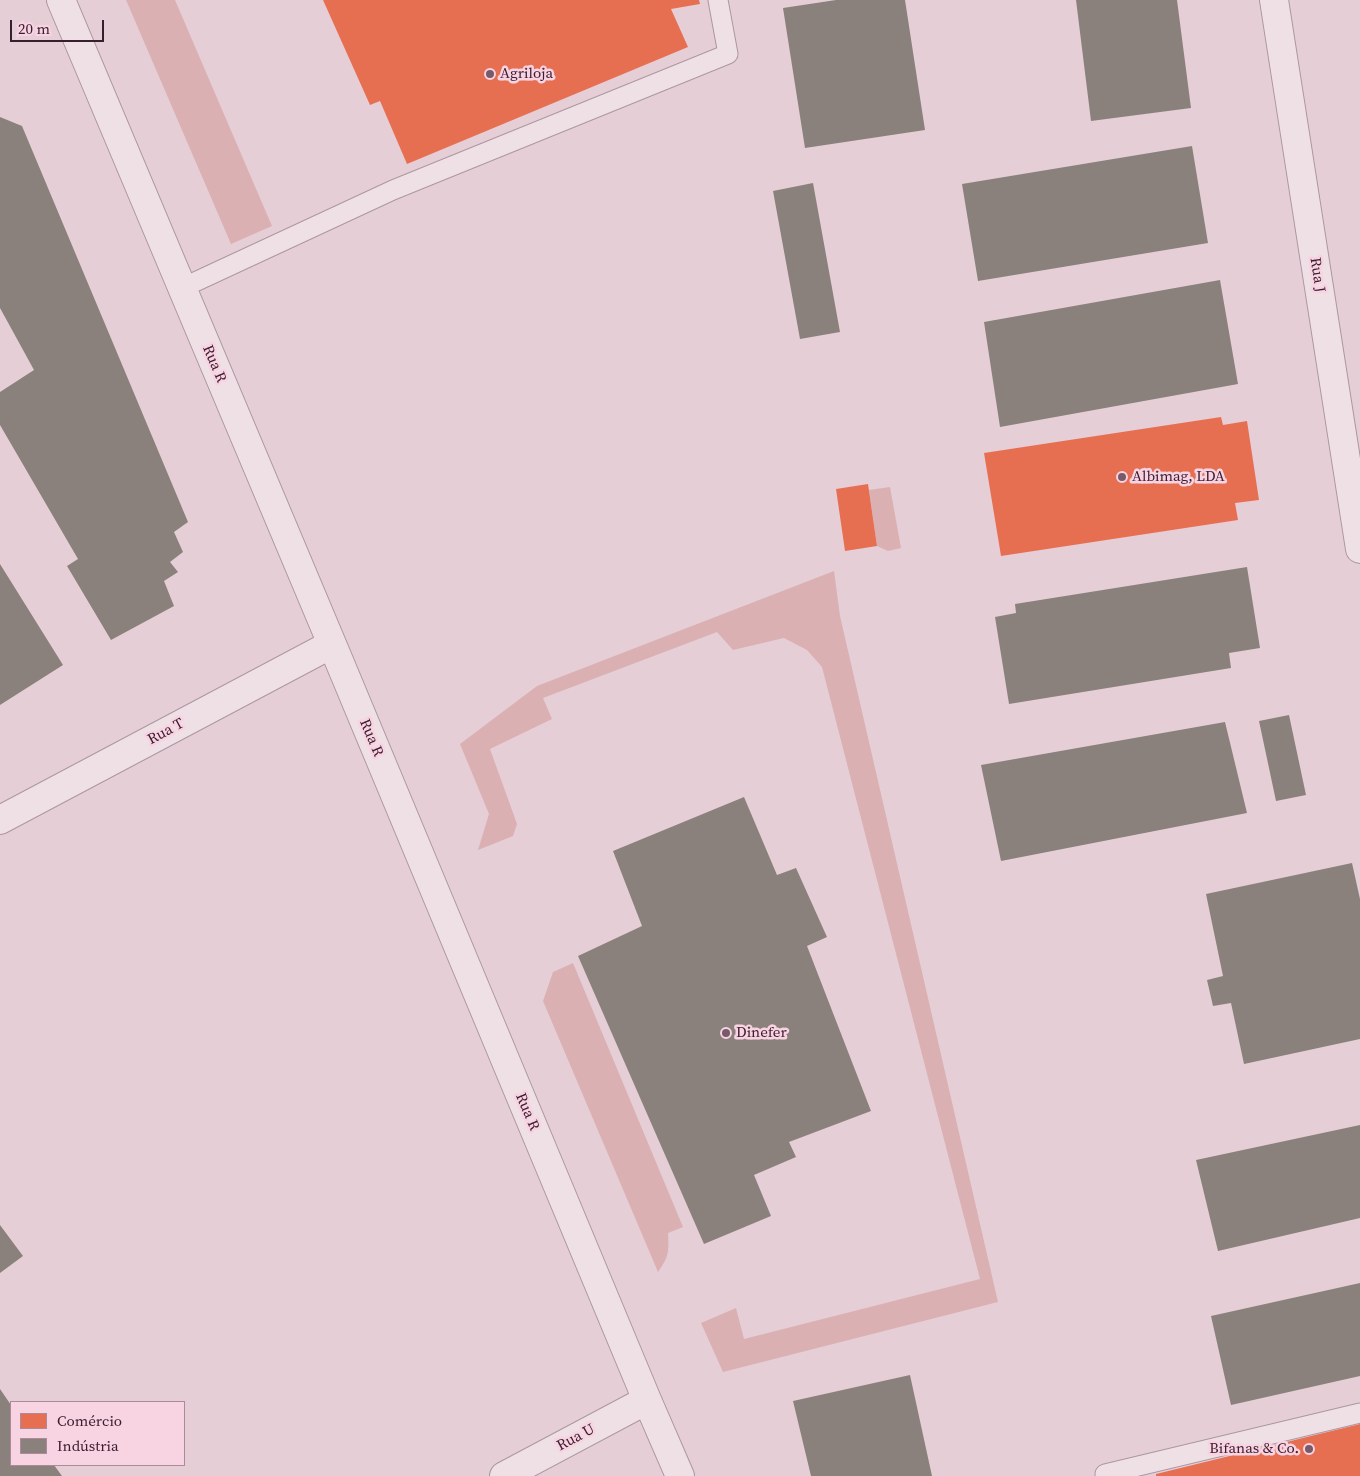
<!DOCTYPE html>
<meta charset="utf-8">
<style>
body{margin:0}
#map{position:relative;width:1360px;height:1476px;overflow:hidden;background:#e6ced7;font-family:"Source Serif 4",serif}
canvas{display:block}
.legend{position:absolute;left:10px;top:1401px;width:175px;height:65px;box-sizing:border-box;background:#f8d3e1;border:1px solid #ac8a9a;margin:0;padding:6px 9px;list-style:none;font-size:15px;color:#3b1d30}
.legend li{display:flex;align-items:center;gap:10px;height:25px}
.legend b{width:25px;border:1px solid #ac8a9a}
.scale{position:absolute;left:10px;top:20px;width:94px;height:22px;box-sizing:border-box;border:2px solid #3b1d30;border-top:0;padding-left:6px;font-size:15px;line-height:18px;white-space:nowrap;color:#3b1d30;-webkit-text-stroke:4px #f8d3e1;paint-order:stroke}
</style>
<div id="map">
<canvas width="1360" height="1476"></canvas>
<ul class="legend">
<li><b style="height:14px;background:#e76f51"></b>Comércio</li>
<li><b style="height:14px;background:#8a817c"></b>Indústria</li>
</ul>
<div class="scale">20 m</div>
</div>
<script>
const ctx = document.querySelector('canvas').getContext('2d');
ctx.lineJoin = 'round';
function fill(path, color) { ctx.fillStyle = color; ctx.fill(path, 'evenodd'); }
function stroke(path, color, width, dash) { ctx.strokeStyle = color; ctx.lineWidth = width; ctx.lineCap = dash ? 'butt' : 'round'; ctx.setLineDash(dash || []); ctx.stroke(path); }
function drawText(font, color, halo, rows, align = 'center') {
  ctx.font = font + ' "Source Serif 4",serif'; ctx.lineWidth = 5; ctx.setLineDash([]); ctx.textBaseline = 'middle'; ctx.strokeStyle = halo; ctx.fillStyle = color; for (const [text, x, y, turn = 0] of rows) {
    ctx.save(); ctx.translate(x, y); ctx.rotate((+turn || 0) * Math.PI / 180); ctx.textAlign = isNaN(turn) ? turn : align; if (halo) ctx.strokeText(text, 0, 0); ctx.fillText(text, 0, 0); ctx.restore();
  }
}
const green = new Path2D(`
 M 126,0 L 175,0 L 272,226 L 231,244 Z
 M 890,487 L 901,548 L 888,551 L 877,546 L 869,490 Z
 M 834,571 L 840,616 L 998,1302 L 723,1372 L 701,1323 L 736,1308 L 744,1339 L 980,1279 L 822,667 L 807,650 L 784,638 L 733,650 L 717,632 L 543,698 L 552,719 L 490,749 L 517,824 L 513,836 L 478,850 L 489,814 L 460,744 L 537,686 Z
 M 573,963 L 683,1227 L 668,1233 C 669,1251 669,1257 658,1272 L 543,1001 L 553,972 Z`);
const shops = new Path2D(`
 M 323,0 L 699,0 L 700,4 L 671,9 L 688,47 L 407,164 L 380,101 L 370,105 Z
 M 1221,417 L 1223,425 L 1247,421 L 1259,500 L 1235,503 L 1238,520 L 1001,556 L 984,453 Z
 M 868,484 L 877,546 L 845,551 L 836,489 Z
 M 1360,1424 L 1360,1476 L 1156,1476 L 1156,1474 Z`);
const industry = new Path2D(`
 M 836,0 L 905,0 L 925,130 L 805,148 L 783,8 Z
 M 1076,0 L 1177,0 L 1191,108 L 1091,121 Z
 M 0,117 L 22,126 L 188,522 L 174,532 L 183,552 L 170,562 L 178,572 L 164,581 L 174,606 L 111,640 L 67,566 L 78,559 L 0,425 L 0,392 L 34,370 L 0,308 Z
 M 1192,146 L 1208,243 L 978,281 L 962,184 Z
 M 813,183 L 840,332 L 800,339 L 773,191 Z
 M 1220,280 L 1238,384 L 1000,427 L 984,322 Z
 M 0,564 L 63,665 L 0,705 Z
 M 1247,567 L 1260,648 L 1229,653 L 1231,668 L 1009,704 L 995,617 L 1016,613 L 1015,604 Z
 M 1289,715 L 1306,795 L 1276,801 L 1259,721 Z
 M 1225,722 L 1247,813 L 1001,861 L 981,765 Z
 M 744,797 L 777,875 L 796,868 L 827,937 L 807,946 L 871,1111 L 789,1142 L 796,1157 L 754,1175 L 771,1216 L 704,1244 L 578,956 L 642,926 L 613,851 Z
 M 1352,863 L 1360,899 L 1360,1039 L 1244,1064 L 1231,1003 L 1213,1006 L 1207,980 L 1223,976 L 1206,894 Z
 M 1360,1125 L 1360,1218 L 1218,1251 L 1196,1160 Z
 M 0,1225 L 23,1256 L 0,1273 Z
 M 1360,1283 L 1360,1376 L 1231,1405 L 1211,1316 Z
 M 910,1375 L 932,1476 L 811,1476 L 793,1401 Z
 M 0,1389 L 11,1405 L 11,1465 L 54,1465 L 62,1476 L 0,1476 Z`);
const lane = new Path2D(`
 M 182,288 L 393,190 L 728,54 L 718,0
 M 1105,1474 L 1360,1413`);
const street = new Path2D(`
 M 61,0 L 332,644 L 647,1400 L 680,1476
 M 1274,0 L 1360,549
 M 0,820 L 332,644
 M 504,1476 L 647,1400`);
const markers = [
 [490,74,5,"#775b6a"],
 [1122,477,5,"#775b6a"],
 [726,1033,5,"#775b6a"],
 [1309,1449,5,"#775b6a"]
];
const poiNames = [
 ["Agriloja",500,74],
 ["Albimag, LDA",1132,477],
 ["Dinefer",736,1033],
 ["Bifanas & Co.",1299,1449,"right"]
];
const streetNames = [
 ["Rua J",1317,275,81],
 ["Rua R",214,364,67],
 ["Rua T",166,732,-28],
 ["Rua R",371,738,67],
 ["Rua R",527,1112,67],
 ["Rua U",576,1438,-28]
];
fill(green, '#dab0b3');
fill(shops, '#e76f51');
fill(industry, '#8a817c');
stroke(lane, '#ac96a0', 21);
stroke(street, '#ac96a0', 30);
stroke(lane, '#eee0e5', 19);
stroke(street, '#eee0e5', 28);
for (const [x, y, r, color] of markers) { const dot = new Path2D(); dot.arc(x, y, r, 0, 2 * Math.PI); ctx.fillStyle = color; ctx.fill(dot); stroke(dot, '#f8d3e1', 2); }
drawText('15px', '#3b1d30', '#f8d3e1', poiNames, 'left');
drawText('15px', '#3b1d30', '#f8d3e1', streetNames);
</script>
